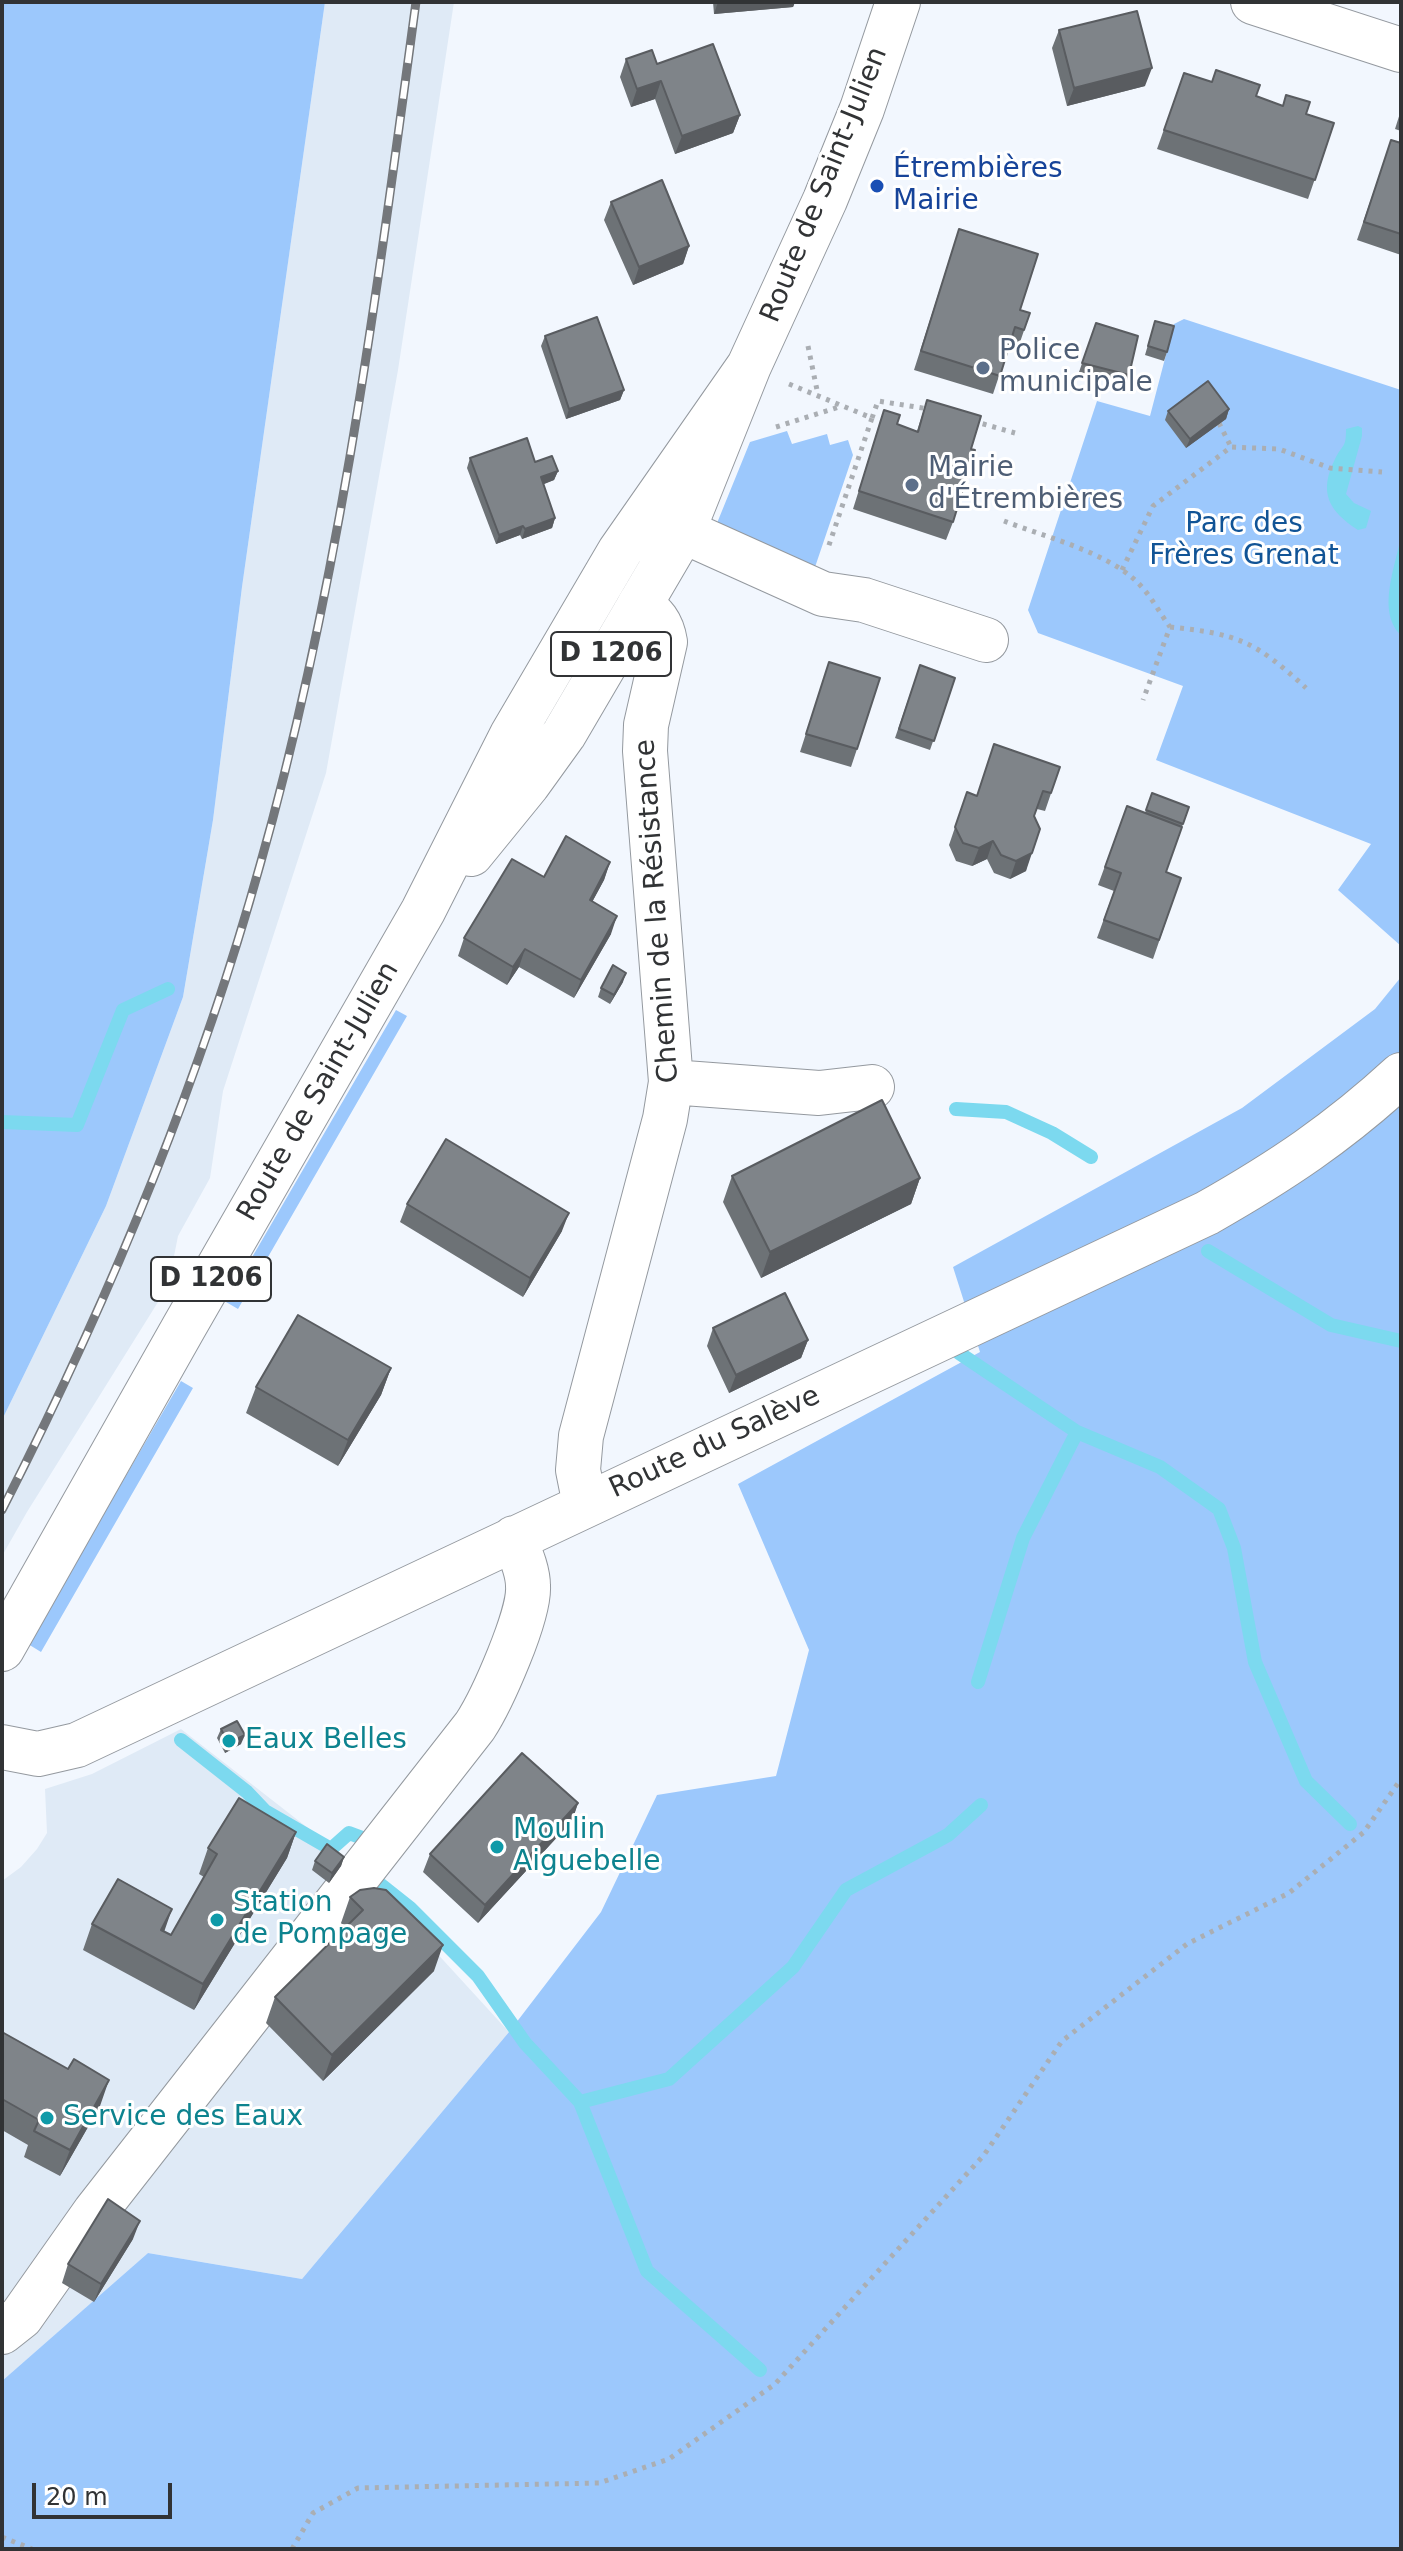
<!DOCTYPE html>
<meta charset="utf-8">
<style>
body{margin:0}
#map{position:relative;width:1403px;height:2551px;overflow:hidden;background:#f2f7fe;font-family:"DejaVu Sans",sans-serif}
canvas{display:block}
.frame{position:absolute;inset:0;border:4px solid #313335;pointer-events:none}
.scale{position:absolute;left:32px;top:2483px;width:140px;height:36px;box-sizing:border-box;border:4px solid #313335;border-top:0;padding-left:10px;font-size:24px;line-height:28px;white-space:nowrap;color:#313335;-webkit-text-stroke:6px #fff;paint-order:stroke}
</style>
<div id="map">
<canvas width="1403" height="2551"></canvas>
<div class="frame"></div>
<div class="scale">20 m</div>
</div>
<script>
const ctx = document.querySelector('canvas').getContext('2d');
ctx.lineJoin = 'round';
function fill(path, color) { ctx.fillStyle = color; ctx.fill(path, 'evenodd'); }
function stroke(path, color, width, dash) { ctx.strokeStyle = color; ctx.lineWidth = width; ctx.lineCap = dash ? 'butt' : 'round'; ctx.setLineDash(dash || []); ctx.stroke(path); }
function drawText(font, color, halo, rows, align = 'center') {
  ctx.font = font + ' "DejaVu Sans",sans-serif'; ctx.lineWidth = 6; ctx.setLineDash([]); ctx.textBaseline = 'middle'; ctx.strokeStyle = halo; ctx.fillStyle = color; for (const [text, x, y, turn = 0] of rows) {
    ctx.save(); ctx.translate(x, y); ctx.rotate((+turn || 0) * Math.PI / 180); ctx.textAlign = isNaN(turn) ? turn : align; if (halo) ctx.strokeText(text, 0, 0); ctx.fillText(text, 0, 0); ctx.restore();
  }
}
const built = new Path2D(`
 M 325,2 L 454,2 L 398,370 L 326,773 L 223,1091 L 210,1178 L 178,1236 L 168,1286 L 27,1512 L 2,1556 L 2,1420 L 106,1206 L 183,997 L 213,820 L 242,587 Z
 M 181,1729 L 358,1867 L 509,2032 L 302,2279 L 148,2253 L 2,2381 L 2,1881 L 21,1867 L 37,1849 L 47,1833 L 45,1789 L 92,1774 Z`);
const green = new Path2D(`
 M 2,2 L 325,2 L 242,587 L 213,820 L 183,997 L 106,1206 L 2,1420 Z
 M 1184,319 L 1401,390 L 1401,946 L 1338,890 L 1371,844 L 1156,760 L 1183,686 L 1038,633 L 1028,610 L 1097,401 L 1150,416 L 1174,324 Z
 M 787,431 L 792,444 L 827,434 L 830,445 L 848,440 L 853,455 L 813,573 L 715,528 L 750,442 Z
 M 1401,977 L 1401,2549 L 2,2549 L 2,2381 L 148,2253 L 302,2279 L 509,2032 L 601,1912 L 657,1795 L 776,1776 L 809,1650 L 738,1484 L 980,1352 L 953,1267 L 1242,1108 L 1375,1009 Z
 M 396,1010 L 407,1016 L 238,1309 L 226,1302 Z
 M 181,1381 L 193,1388 L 41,1652 L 28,1644 Z`);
const water = new Path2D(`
 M 1358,426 L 1362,428 L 1362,436 L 1346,494 L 1354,503 L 1371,511 L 1366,528 L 1358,530 C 1329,511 1318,493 1335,459 C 1343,443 1346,449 1346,429 Z
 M 1401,536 L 1401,635 C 1376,612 1396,565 1401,536 Z`);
const stream = new Path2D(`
 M 956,1109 L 1006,1112 L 1052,1133 L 1091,1157
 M 2,1122 L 77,1125 L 123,1010 L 168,989
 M 1208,1251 L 1331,1325 L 1401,1341
 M 959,1353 L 1077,1432 L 1023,1538 L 978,1682
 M 1077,1432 L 1160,1467 L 1219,1509 L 1234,1548 L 1255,1662 L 1306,1781 L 1350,1824
 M 181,1740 L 247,1792 L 265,1811 L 331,1849 L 349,1833 L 365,1839
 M 381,1885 L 410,1908 L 478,1976 L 525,2043 L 580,2102 L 647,2271 L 760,2370
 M 580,2102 L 669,2079 L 793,1967 L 846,1890 L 948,1835 L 981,1805`);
const path = new Path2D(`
 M 808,346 L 818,395
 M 789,384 L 872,418 L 828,548
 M 872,418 L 878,401 L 929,409
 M 973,421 L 1015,433
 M 1219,423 L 1231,447
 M 776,427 L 842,406
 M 1004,521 C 1045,537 1104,551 1136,581 C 1150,594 1159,612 1170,627 L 1143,700
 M 1122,570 L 1153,506 L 1231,447 L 1279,449 L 1330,468 L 1382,472
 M 1170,627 C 1238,634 1255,641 1306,688
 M 2,2537 L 32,2549
 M 292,2549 L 313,2513 L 358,2488 L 599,2483 L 669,2459 L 775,2384 L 984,2155 L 1062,2041 L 1187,1944 L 1289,1893 L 1364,1832 L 1401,1779`);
const minor = new Path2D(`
 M 1253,2 L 1401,50
 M 683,531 L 823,594 L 864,600 L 986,640
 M 671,1082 L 819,1093 L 872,1087
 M 585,1505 L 578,1470 L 581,1436 L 665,1119 L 671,1082 L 645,751 L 646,725 L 665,642 C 662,623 654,615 640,604
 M 2,1747 L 38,1754 L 77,1745 L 1207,1213 C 1281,1171 1338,1133 1401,1075
 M 2,2332 L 21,2317 L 95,2212 L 475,1726 C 492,1700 530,1615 528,1586 C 528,1570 520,1553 514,1538`);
const major = new Path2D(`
 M 471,854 L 528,784 L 564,734 L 683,531 L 749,366 L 825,200 L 862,109 L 898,2
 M 2,1649 L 184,1327 L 423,911 L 512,735 L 620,551 L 749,366`);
const rail = new Path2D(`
 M 2,1510 C 107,1304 198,1088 260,865 C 340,583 377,291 416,2`);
const wall = new Path2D(`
 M 713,2 L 795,2 L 793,7 L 714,14 Z
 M 1059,30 L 1145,86 L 1067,106 L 1052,48 Z
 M 626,59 L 657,64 L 740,115 L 733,133 L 675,154 L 655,99 L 631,107 L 620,77 Z
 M 1184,73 L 1334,123 L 1308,199 L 1157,149 Z
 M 1401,110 L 1401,131 L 1395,129 Z
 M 1401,143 L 1401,255 L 1357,240 L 1385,158 Z
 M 611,202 L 689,246 L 683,264 L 633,285 L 604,220 Z
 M 959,229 L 1020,310 L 1030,313 L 1018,348 L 1009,346 L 993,394 L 914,370 Z
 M 1155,321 L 1167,352 L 1164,361 L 1145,355 Z
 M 1096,323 L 1129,375 L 1126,384 L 1079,372 Z
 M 545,336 L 624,390 L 620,400 L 566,419 L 541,346 Z
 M 927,400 L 971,449 L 953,522 L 946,540 L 853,509 L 884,410 L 897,424 L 917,431 Z
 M 1229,409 L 1226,419 L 1186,448 L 1165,420 L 1168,411 Z
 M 470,458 L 535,462 L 558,471 L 554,480 L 543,484 L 555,518 L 552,528 L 522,539 L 520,535 L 496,544 L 467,468 Z
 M 829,662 L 857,749 L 851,767 L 800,752 Z
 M 920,665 L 955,678 L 930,750 L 895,738 Z
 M 1060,767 L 1045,811 L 1037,809 L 1034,816 L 1026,871 L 1010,879 L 994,873 L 987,859 L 972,866 L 956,861 L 949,845 L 967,792 L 976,796 Z
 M 1152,793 L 1189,807 L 1166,872 L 1181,878 L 1153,959 L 1097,938 L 1114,891 L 1098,885 L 1127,806 L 1145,813 Z
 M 610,862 L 604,880 L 592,902 L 611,934 L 574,998 L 519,967 L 507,985 L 458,956 L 464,938 L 544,877 Z
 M 623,982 L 610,1004 L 598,997 L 601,988 Z
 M 732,1176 L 920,1178 L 911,1204 L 761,1278 L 723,1202 Z
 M 407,1204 L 562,1231 L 523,1297 L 400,1222 Z
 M 713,1328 L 808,1340 L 801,1358 L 729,1393 L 707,1346 Z
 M 391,1368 L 381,1395 L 338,1466 L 246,1413 L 256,1387 Z
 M 221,1729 L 241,1744 L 225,1753 L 217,1738 Z
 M 578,1803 L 572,1821 L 478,1923 L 423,1872 L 430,1854 Z
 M 296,1832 L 287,1858 L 194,2010 L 83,1950 L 92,1924 L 164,1932 L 171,1935 L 204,1877 L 199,1874 L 208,1848 Z
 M 344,1857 L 341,1866 L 329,1883 L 312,1870 L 315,1861 Z
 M 350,1897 L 434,1971 L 323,2081 L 266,2023 L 275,1997 L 345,1928 L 341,1923 Z
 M 2,2032 L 100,2106 L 60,2176 L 24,2157 L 28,2145 L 2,2130 Z
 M 133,2239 L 94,2302 L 62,2283 L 68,2264 Z`);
const shadedWall = new Path2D(`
 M 718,2 L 795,2 L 793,7 L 714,14 Z
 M 1152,68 L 1145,86 L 1067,106 L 1074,88 Z
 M 661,81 L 655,99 L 631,107 L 637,89 Z
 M 740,115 L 733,133 L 675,154 L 682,136 Z
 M 689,246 L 683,264 L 633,285 L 639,267 Z
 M 624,390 L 620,400 L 566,419 L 569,409 Z
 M 1229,409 L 1226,419 L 1186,448 L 1190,439 Z
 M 558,471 L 554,480 L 537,487 L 541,477 Z
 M 555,518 L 552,528 L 522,539 L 525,529 Z
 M 523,526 L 520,535 L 496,544 L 499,535 Z
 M 993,841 L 987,859 L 972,866 L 979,848 Z
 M 1032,853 L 1026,871 L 1010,879 L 1016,861 Z
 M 610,862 L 604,880 L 583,919 L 590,900 Z
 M 617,916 L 611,934 L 574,998 L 581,980 Z
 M 525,949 L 519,967 L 507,985 L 513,967 Z
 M 626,973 L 623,982 L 610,1004 L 614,995 Z
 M 920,1178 L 911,1204 L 761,1278 L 770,1252 Z
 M 569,1213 L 562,1231 L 523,1297 L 530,1278 Z
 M 808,1340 L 801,1358 L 729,1393 L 736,1375 Z
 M 391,1368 L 381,1395 L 338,1466 L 348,1440 Z
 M 245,1735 L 241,1744 L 225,1753 L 228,1743 Z
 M 578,1803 L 572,1821 L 478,1923 L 485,1905 Z
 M 296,1832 L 287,1858 L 194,2010 L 203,1984 Z
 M 344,1857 L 341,1866 L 329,1883 L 332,1873 Z
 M 172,1909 L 163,1935 L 161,1930 Z
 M 443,1945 L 434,1971 L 323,2081 L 332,2055 Z
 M 109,2080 L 100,2106 L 60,2176 L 70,2150 Z
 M 140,2221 L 133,2239 L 94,2302 L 101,2284 Z`);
const building = new Path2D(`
 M 1137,11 L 1152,68 L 1074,88 L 1059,30 Z
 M 713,44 L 740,115 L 682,136 L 661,81 L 637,89 L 626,59 L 652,50 L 657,64 Z
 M 1216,70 L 1260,85 L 1256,96 L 1283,106 L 1286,95 L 1310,102 L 1306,114 L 1334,123 L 1315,180 L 1164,130 L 1184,73 L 1212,82 Z
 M 1391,140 L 1401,143 L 1401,234 L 1364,222 Z
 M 662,180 L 689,246 L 639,267 L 611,202 Z
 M 959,229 L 1038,254 L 1020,310 L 1030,313 L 1024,330 L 1015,327 L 1000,376 L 921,351 Z
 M 597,317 L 624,390 L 569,409 L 545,336 Z
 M 1155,321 L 1174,326 L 1167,352 L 1148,346 Z
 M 1096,323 L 1138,336 L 1129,375 L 1082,363 Z
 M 1208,381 L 1229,409 L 1190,439 L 1168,411 Z
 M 927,400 L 981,416 L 971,449 L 975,450 L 953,522 L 859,491 L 884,410 L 900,415 L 897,424 L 918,432 Z
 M 527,438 L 535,462 L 552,456 L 558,471 L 541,477 L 555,518 L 525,529 L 523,526 L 499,535 L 470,458 Z
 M 829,662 L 880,678 L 857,749 L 806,734 Z
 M 920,665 L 955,678 L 934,741 L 899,729 Z
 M 994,744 L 1060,767 L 1051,793 L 1043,791 L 1034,816 L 1040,829 L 1032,853 L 1016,861 L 1001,855 L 993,841 L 979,848 L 963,843 L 955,827 L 967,792 L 977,796 Z
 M 1152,793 L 1189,807 L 1183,824 L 1146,810 Z
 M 1127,806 L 1182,827 L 1166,872 L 1181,878 L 1159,940 L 1104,920 L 1121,873 L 1105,867 Z
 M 566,836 L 610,862 L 590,900 L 617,916 L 581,980 L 525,949 L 513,967 L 464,938 L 512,859 L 544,877 Z
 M 613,965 L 626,973 L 614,995 L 601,988 Z
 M 882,1100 L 920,1178 L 770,1252 L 732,1176 Z
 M 446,1139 L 569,1213 L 530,1278 L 407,1204 Z
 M 785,1293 L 808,1340 L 736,1375 L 713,1328 Z
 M 298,1315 L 391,1368 L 348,1440 L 256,1387 Z
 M 237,1721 L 245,1735 L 228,1743 L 221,1729 Z
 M 522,1753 L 578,1803 L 485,1905 L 430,1854 Z
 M 239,1798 L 296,1832 L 203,1984 L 92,1924 L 118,1879 L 172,1909 L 161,1930 L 171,1935 L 217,1854 L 208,1848 Z
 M 327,1844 L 344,1857 L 332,1873 L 315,1861 Z
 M 374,1888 L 386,1890 L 443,1945 L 332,2055 L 275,1997 L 363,1910 L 350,1897 L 360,1890 Z
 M 2,2032 L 68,2069 L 74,2059 L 109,2080 L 70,2150 L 34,2131 L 39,2120 L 2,2099 Z
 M 108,2199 L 140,2221 L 101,2284 L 68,2264 Z`);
const markers = [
 [877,186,8,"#1a4fb4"],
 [983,368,8,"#5c6f8a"],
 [912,485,8,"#5c6f8a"],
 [229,1741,8,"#0f9aa8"],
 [497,1847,8,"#0f9aa8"],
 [217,1920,8,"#0f9aa8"],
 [47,2118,8,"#0f9aa8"]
];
const shields = [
 [611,654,120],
 [211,1279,120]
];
const shieldNames = [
 ["D 1206",611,654],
 ["D 1206",211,1279]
];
const transitNames = [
 ["Étrembières",893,170],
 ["Mairie",893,202]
];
const streetNames = [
 ["Route de Saint-Julien",825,185,-68],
 ["Chemin de la Résistance",658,911,-94],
 ["Route de Saint-Julien",319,1092,-60],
 ["Route du Salève",715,1443,-25]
];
const serviceNames = [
 ["Police",999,352],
 ["municipale",999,384],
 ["Mairie",928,469],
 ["d'Étrembières",928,501]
];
const parkNames = [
 ["Parc des",1244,525],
 ["Frères Grenat",1244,557]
];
const cultureNames = [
 ["Eaux Belles",245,1741],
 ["Moulin",513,1831],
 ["Aiguebelle",513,1863],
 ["Station",233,1904],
 ["de Pompage",233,1936],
 ["Service des Eaux",63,2118]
];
fill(built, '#dfeaf6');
fill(green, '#9cc8fc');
fill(water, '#7cd9ef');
stroke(stream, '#7cd9ef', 14);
stroke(minor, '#94999f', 46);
stroke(major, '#94999f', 46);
stroke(path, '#aaaeb3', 5, [4, 6]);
stroke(minor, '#fff', 44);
stroke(major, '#fff', 44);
stroke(rail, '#74777b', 9);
stroke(rail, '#fff', 6, [18]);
fill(wall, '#6d7276');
fill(shadedWall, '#595c60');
fill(building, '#7f8489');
stroke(building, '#595c60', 2);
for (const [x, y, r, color] of markers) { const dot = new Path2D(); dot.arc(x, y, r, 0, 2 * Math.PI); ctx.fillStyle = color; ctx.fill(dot); stroke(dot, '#fff', 3); }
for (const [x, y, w] of shields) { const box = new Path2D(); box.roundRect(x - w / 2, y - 22, w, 44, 6); ctx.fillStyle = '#fff'; ctx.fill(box); stroke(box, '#313335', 2); }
drawText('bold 26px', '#313335', null, shieldNames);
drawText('28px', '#164399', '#fff', transitNames, 'left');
drawText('28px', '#313335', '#fff', streetNames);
drawText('28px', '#4e5e75', '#fff', serviceNames, 'left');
drawText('28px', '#115496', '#fff', parkNames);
drawText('28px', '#0d838f', '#fff', cultureNames, 'left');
</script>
